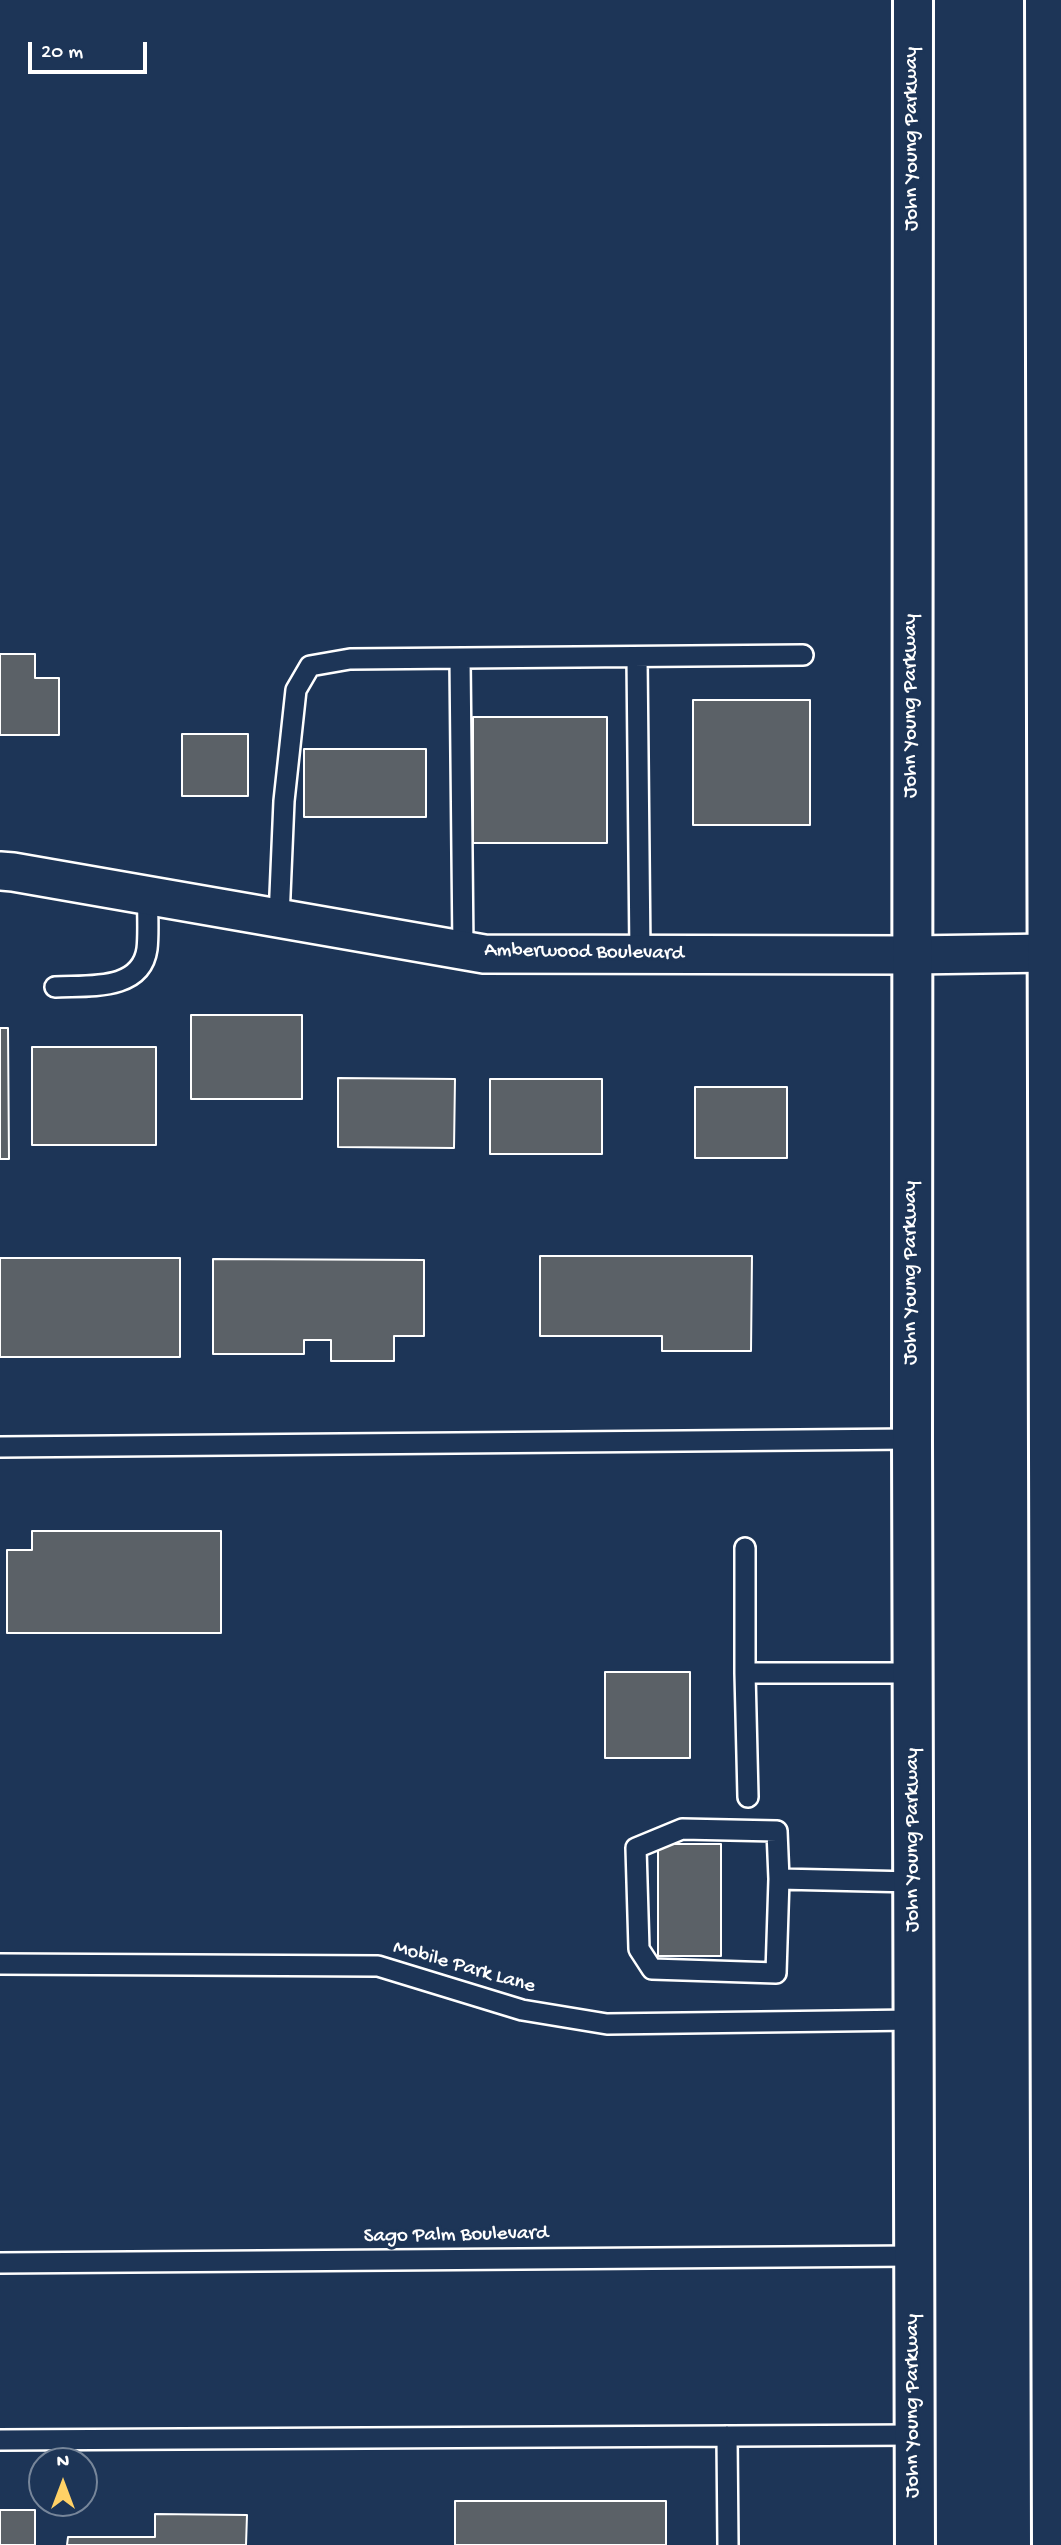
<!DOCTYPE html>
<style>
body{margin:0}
#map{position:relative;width:1061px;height:2545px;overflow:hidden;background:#1d3557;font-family:"Gochi Hand",sans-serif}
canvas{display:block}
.north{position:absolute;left:28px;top:2447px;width:70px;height:70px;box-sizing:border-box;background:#1d3557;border:2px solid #77869a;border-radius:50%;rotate:0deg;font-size:19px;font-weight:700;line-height:28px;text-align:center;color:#fff}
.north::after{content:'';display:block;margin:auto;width:24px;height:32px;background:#ffd166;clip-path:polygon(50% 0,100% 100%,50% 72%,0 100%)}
.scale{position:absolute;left:28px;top:42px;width:119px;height:32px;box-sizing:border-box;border:4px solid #fff;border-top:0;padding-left:9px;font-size:21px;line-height:24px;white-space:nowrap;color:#fff;-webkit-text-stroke:5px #1d3557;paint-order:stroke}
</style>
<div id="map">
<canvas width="1061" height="2545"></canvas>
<div class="north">N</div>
<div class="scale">20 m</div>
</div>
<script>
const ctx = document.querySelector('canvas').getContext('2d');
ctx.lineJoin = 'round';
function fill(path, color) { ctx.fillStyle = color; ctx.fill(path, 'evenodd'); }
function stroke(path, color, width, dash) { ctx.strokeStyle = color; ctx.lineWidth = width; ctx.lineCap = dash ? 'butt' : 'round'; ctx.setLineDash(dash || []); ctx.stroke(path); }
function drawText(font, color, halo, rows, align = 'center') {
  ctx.font = font + ' "Gochi Hand",sans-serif'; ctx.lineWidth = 6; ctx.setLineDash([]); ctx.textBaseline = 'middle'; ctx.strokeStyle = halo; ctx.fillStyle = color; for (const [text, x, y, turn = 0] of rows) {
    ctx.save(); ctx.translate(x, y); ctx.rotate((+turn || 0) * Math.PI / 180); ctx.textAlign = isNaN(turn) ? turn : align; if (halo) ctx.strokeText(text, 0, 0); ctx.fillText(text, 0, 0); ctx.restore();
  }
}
const building = new Path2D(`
 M 0,654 L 35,654 L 35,678 L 59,678 L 59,735 L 0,735 Z
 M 693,700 L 810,700 L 810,825 L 693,825 Z
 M 473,717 L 607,717 L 607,843 L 473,843 Z
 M 182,734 L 248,734 L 248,796 L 182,796 Z
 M 304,749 L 426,749 L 426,817 L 304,817 Z
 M 191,1015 L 302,1015 L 302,1099 L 191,1099 Z
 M 0,1028 L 8,1028 L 9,1159 L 0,1159 Z
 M 32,1047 L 156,1047 L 156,1145 L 32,1145 Z
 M 338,1078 L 455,1079 L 454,1148 L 338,1147 Z
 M 490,1079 L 602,1079 L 602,1154 L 490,1154 Z
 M 695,1087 L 787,1087 L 787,1158 L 695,1158 Z
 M 540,1256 L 752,1256 L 751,1351 L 662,1351 L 662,1336 L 540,1336 Z
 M 0,1258 L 180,1258 L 180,1357 L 0,1357 Z
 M 213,1259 L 424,1260 L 424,1336 L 394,1336 L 394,1361 L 331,1361 L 331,1340 L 304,1340 L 304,1354 L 213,1354 Z
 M 32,1531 L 221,1531 L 221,1633 L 7,1633 L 7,1550 L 32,1550 Z
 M 605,1672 L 690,1672 L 690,1758 L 605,1758 Z
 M 658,1844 L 721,1844 L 721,1956 L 658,1956 Z
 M 455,2501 L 666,2501 L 666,2545 L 455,2545 Z
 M 0,2510 L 35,2510 L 35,2545 L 0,2545 Z
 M 155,2514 L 247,2515 L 246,2545 L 67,2545 L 68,2537 L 155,2537 Z`);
const lane = new Path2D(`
 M 637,657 L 640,954
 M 460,659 L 463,950
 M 279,918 L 284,801 L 296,690 L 310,666 L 350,659 L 803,655
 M 55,987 C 87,985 141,992 147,949 C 149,932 147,912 148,895
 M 0,1447 L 912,1439
 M 745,1548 L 745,1673 L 913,1673
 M 745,1673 L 748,1797
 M 779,1879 L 776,1973 L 652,1969 L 639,1949 L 636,1848 L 682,1829 L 777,1831 L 779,1879 L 914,1882
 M 0,1964 L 378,1966 L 522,2010 L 607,2024 L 914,2020
 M 0,2263 L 913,2256
 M 727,2436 L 728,2545
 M 0,2440 L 915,2435`);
const street = new Path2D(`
 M 0,871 L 13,872 L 484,954 L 912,955 L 1050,953`);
const highway = new Path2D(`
 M 913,0 L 912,1439 L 915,2545
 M 1045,0 L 1052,2545`);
const streetNames = [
 ["John Young Parkway",913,139,-90],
 ["John Young Parkway",912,706,-90],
 ["Amberwood Boulevard",584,953,1],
 ["John Young Parkway",912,1273,-90],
 ["John Young Parkway",914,1840,-90],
 ["Mobile Park Lane",464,1968,16],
 ["Sago Palm Boulevard",456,2236,-1],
 ["John Young Parkway",914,2406,-90]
];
fill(building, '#5b6167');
stroke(building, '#fff', 2);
stroke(lane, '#fff', 24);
stroke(street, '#fff', 42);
stroke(highway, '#fff', 44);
stroke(lane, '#1d3557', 19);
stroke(street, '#1d3557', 37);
stroke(highway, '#1d3557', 38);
drawText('21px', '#fff', '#1d3557', streetNames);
</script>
